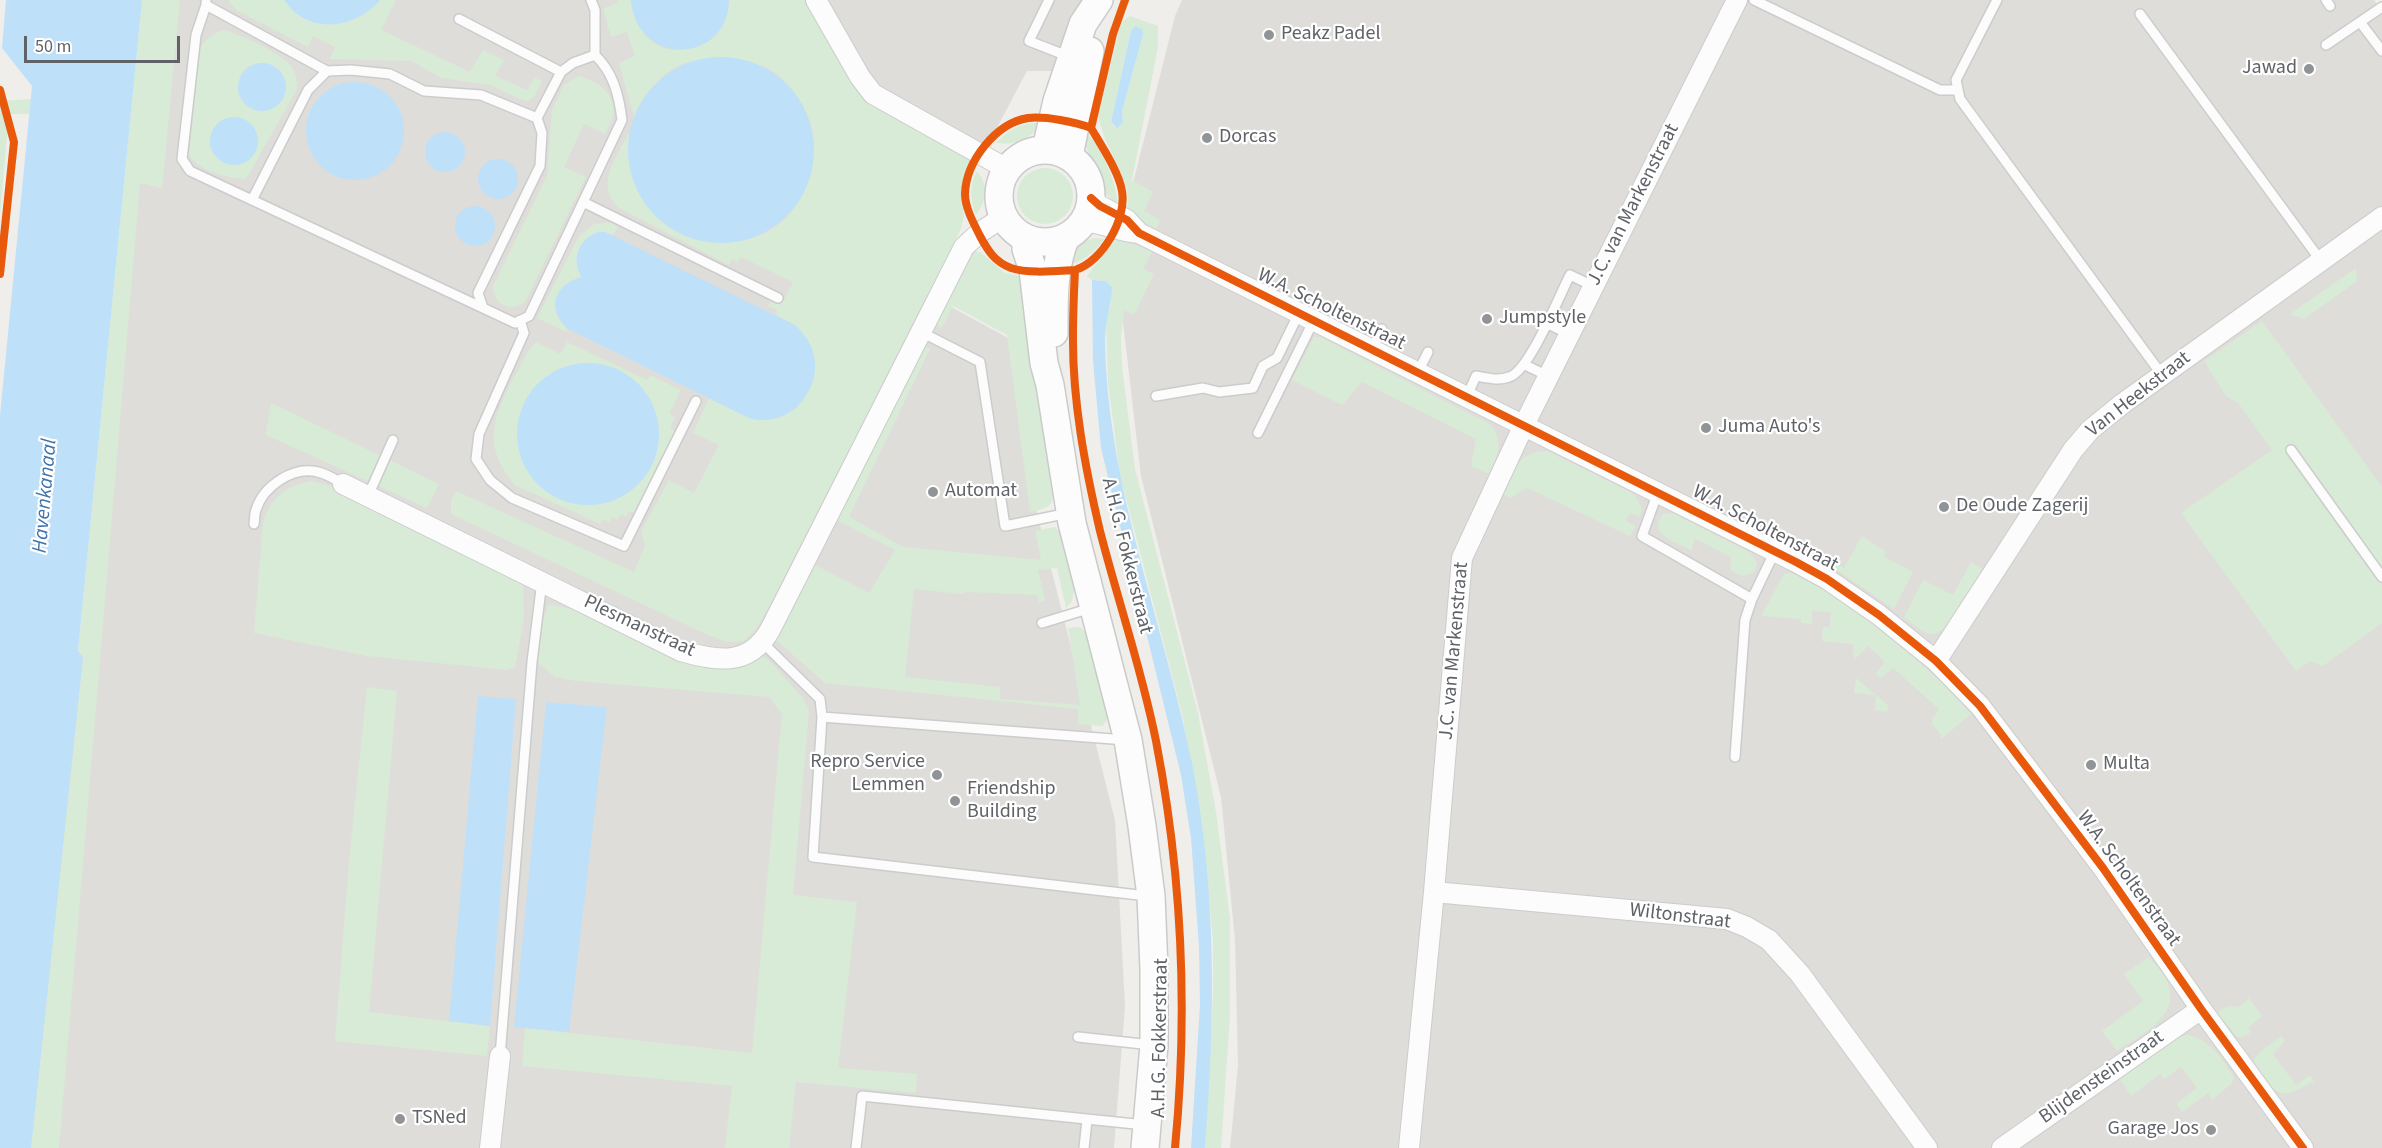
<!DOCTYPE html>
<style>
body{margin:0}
#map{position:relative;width:2382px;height:1148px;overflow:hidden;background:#efeeea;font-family:"Source Sans 3",sans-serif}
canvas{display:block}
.scale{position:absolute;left:24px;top:36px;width:156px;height:27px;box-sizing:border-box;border:3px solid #5f6368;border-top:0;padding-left:8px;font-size:18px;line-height:21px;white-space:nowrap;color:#5f6368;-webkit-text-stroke:4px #fff;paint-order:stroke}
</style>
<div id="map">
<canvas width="2382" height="1148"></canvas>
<div class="scale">50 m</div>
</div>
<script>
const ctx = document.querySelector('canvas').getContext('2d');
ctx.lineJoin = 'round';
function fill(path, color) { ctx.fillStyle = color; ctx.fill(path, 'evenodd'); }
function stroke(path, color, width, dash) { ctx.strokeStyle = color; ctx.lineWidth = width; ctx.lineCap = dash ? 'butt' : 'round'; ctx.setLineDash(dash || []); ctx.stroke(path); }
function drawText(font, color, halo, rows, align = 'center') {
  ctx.font = font + ' "Source Sans 3",sans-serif'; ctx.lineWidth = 4.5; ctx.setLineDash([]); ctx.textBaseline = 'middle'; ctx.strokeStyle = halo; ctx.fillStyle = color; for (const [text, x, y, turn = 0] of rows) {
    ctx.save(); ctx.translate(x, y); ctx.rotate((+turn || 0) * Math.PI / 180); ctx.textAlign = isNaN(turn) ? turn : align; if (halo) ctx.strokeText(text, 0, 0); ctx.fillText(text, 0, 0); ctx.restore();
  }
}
const industrial = new Path2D(`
 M 142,0 L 1086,0 L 1062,71 L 1027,71 L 913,286 L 1010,339 L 1025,466 L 1115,820 L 1125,1006 L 1114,1148 L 31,1148 Z
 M 1182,0 L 2374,0 L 2382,11 L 2382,1148 L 1230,1148 L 1238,1066 L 1235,940 L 1221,797 L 1141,476 L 1122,314 L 1133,183 L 1175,16 Z`);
const green = new Path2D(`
 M 142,0 L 180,0 L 162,188 L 140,183 L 59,1148 L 31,1148 L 83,657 L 78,651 Z
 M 228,0 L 396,0 L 381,30 L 470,72 L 483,50 L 504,60 L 495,76 L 527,90 L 535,78 L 542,81 L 534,97 L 528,101 L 522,100 L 490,85 L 441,78 L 412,61 L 330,59 L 335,47 L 313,36 L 308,47 L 236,10 Z
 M 618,0 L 631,0 C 633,27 655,56 686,49 C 693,48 700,41 705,37 C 720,26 728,19 729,0 L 805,0 L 853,84 L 866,100 L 884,113 L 943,143 L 969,161 L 960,193 L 964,215 L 961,229 L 768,609 L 755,630 L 744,641 L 728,642 L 708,635 L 451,514 L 451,500 L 456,491 L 634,572 L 645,545 L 641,531 L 669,480 L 694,493 L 719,445 L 693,433 L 709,398 C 741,414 765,431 798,407 L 795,325 L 776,315 L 777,310 L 768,306 L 770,301 L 781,305 L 793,282 L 741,257 L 737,262 L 732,259 L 729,265 L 619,208 C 593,186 618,155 630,131 C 615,261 792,284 812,165 C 818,136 809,108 789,86 C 782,78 770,67 759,65 C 750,64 695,61 687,63 C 662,69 644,96 634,117 L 619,63 L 635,56 L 627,32 L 611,37 L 603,9 L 618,3 Z
 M 1130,16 L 1158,26 L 1158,47 L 1132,180 L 1153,192 L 1144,211 L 1160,220 L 1156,229 L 1127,213 L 1128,196 L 1125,181 L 1105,139 L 1098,117 L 1121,23 ZM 1135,26 L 1143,35 L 1122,111 L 1123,122 L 1114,127 L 1111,122 L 1131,31 Z
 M 224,30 C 240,34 281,53 291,66 C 297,74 297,80 297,89 L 249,174 L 244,179 C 225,177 199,171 189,155 L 200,49 C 206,38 212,34 224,30 ZM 263,63 L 270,65 L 282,74 L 265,111 C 231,108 229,67 263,63 ZM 235,118 C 254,128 266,135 251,158 L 211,149 C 209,132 218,120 235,118 Z
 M 579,76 C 597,81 617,93 613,116 C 612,122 607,128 605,134 L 584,124 L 564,167 L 586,177 L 525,302 C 511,313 492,304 493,286 L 547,176 L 552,110 L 564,85 Z
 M 31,99 L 30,114 L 9,114 L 0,215 L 0,101 Z
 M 1041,123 C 1029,141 1016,145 996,143 C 1008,130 1022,122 1041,123 Z
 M 1085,132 C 1100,143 1119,187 1117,205 L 1106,194 L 1089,154 L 1085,144 Z
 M1017 196a28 28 0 1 1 56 0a28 28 0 1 1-56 0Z
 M 977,171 C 989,186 987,200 976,215 C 970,200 969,185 977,171 Z
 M 612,222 L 619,225 L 613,235 C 589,223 566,257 583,277 C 554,283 546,310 568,329 L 566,332 L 537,318 L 579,236 L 594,224 Z
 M 1095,238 L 1104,239 C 1094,253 1084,261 1067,265 C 1073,250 1078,242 1095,238 Z
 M 1119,238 L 1152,252 L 1143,269 L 1154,274 L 1134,315 L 1124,310 L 1121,337 L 1122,367 L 1135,469 L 1198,713 L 1216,812 L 1230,918 L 1230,1015 L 1221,1148 L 1205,1148 L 1213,995 L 1213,940 L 1202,825 L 1182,714 L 1120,475 L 1108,382 L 1106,321 L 1111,304 L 1105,281 L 1092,280 L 1087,276 C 1090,271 1115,240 1119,238 Z
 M 972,251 L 980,252 L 1005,273 L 1020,276 L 1053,487 C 1055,507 1048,508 1030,512 L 1007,335 L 953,306 L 941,329 L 935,322 Z
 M 2356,268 L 2357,281 L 2304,319 L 2290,314 Z
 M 2262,321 L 2382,487 L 2382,623 L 2323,666 L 2310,661 L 2296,671 L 2181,513 L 2272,450 L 2238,403 L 2226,396 L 2204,361 Z
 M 1314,337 L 1320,337 L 1490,424 C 1504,441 1498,455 1489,474 L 1471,466 L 1476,439 L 1362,382 L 1342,405 L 1292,380 Z
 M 536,342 L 560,354 L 567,342 L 647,380 L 650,375 L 681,390 L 669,414 L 675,417 L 670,428 L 675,431 L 634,513 L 629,511 L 626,517 L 621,514 L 617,520 L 612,517 L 609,522 L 603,519 L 600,524 L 515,485 C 472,435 504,400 528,351 Z
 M 926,347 L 930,349 L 849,517 L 903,547 L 1041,560 L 1035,531 L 1055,527 L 1064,536 L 1075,586 L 1072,601 L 1066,608 L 1057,568 L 1038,570 L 1045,600 L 1039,603 L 1037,595 L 966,592 L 962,594 L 914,589 L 905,677 L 1000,687 L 1000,699 L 1080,705 L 1068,628 L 1080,627 L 1088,634 L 1108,714 L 1106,722 L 1102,726 L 1078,724 L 1078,709 L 825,683 L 776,640 L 815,565 L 869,593 L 895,550 L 837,520 L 922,348 Z
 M 271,403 L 439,484 L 427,508 L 266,435 Z
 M 1547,451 L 1634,494 L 1642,508 L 1639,517 L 1630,513 L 1626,521 L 1636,526 L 1630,536 L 1527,488 L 1510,498 L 1502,494 C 1512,473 1519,450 1547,451 Z
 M 310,481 L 328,485 L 523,584 L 524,619 L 515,667 L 507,670 L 367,656 L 254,633 L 263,522 C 271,498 285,487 310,481 Z
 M 1672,513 L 1751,553 L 1757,563 L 1755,572 L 1742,576 L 1730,570 L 1731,557 L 1694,538 L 1692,550 C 1678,544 1646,534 1663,514 Z
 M 1862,536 L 1886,552 L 1884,557 L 1913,572 L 1894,609 L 1834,568 L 1836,564 L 1844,568 Z
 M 1971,562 L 1981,568 L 1983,572 C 1974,586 1948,634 1933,634 C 1922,634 1912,623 1904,617 L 1923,580 L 1953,595 Z
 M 1790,573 C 1809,579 1829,593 1846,605 C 1892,637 1934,672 1971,714 L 1940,740 L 1941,735 L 1932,724 L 1933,718 L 1939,709 L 1893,668 L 1881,678 L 1876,673 L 1885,662 L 1868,646 L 1854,660 L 1853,644 L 1822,641 L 1823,627 L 1829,627 L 1831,612 L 1812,611 L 1812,624 L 1801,623 L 1801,619 L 1761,616 L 1784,574 Z
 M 549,604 L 572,609 L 677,662 L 709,668 L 728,668 L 744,665 L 761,657 L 768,659 L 803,698 L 809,711 L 793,895 L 857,902 L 838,1068 L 917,1074 L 916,1093 L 796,1082 L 789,1148 L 725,1148 L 732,1086 L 522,1066 L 525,1028 L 752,1053 L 782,714 L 769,697 L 576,681 L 555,677 L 537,662 L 542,620 Z
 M 1856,678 L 1889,706 L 1887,712 L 1875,710 L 1876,695 L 1854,693 Z
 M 367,687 L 397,691 L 369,1012 L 490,1026 L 487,1056 L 335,1041 L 349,862 Z
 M 2149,957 C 2155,965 2165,974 2168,984 C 2180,1018 2140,1035 2117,1051 L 2102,1031 L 2143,1001 L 2124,974 Z
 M 2249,998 L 2262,1016 L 2248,1028 L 2251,1032 L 2242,1038 L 2236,1036 L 2217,1012 L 2228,1006 L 2239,1007 Z
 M 2186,1035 C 2209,1038 2223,1059 2234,1078 L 2232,1083 L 2212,1100 L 2208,1093 L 2182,1112 L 2176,1104 L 2197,1088 L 2181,1067 L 2164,1079 L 2160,1074 L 2131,1096 L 2120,1079 L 2177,1038 Z
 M 2281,1036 L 2285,1041 L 2273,1054 L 2296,1085 L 2310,1075 L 2314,1081 C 2276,1104 2276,1093 2253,1061 L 2262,1050 Z`);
const water = new Path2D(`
 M 6,0 L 142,0 L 78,651 L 83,657 L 31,1148 L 0,1148 L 0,416 L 32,86 L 2,48 Z
 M 284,0 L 380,0 C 361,23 324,34 297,14 C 292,11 288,4 284,0 Z
 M 631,0 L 729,0 C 728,65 636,67 631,0 Z
 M 1135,26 L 1142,29 L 1143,35 L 1122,111 L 1123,122 L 1117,128 L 1111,122 L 1131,31 Z
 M628 150a93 93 0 1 1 186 0a93 93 0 1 1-186 0Z
 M238 87a24 24 0 1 1 48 0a24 24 0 1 1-48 0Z
 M306 131a49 49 0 1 1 98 0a49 49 0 1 1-98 0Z
 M210 141a24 24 0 1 1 48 0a24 24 0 1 1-48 0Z
 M425 152a20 20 0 1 1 40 0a20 20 0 1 1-40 0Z
 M478 179a20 20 0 1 1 40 0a20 20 0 1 1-40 0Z
 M455 226a20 20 0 1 1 40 0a20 20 0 1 1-40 0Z
 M 598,232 L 605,232 L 795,325 C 803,333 810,341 813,352 C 824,390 788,430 749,418 L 568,329 C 546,310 554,284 582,277 C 570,260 579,239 598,232 Z
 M 1092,280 L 1106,281 L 1112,288 C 1111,306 1105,323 1105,341 C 1107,486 1164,623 1192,763 C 1217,891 1215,1019 1205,1148 L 1191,1148 L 1200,1005 L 1199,946 L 1191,838 L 1181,775 L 1101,448 L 1093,361 Z
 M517 434a71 71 0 1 1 142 0a71 71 0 1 1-142 0Z
 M 478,696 L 516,699 L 490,1026 L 449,1021 Z
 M 546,702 L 607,707 L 569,1032 L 514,1027 Z`);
const lane = new Path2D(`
 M 591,0 L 595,10 L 595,55 C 613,72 619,95 622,120 L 529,316 L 515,323 L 483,308 L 478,293 L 540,166 L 542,133 L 537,118 L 561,72 L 573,63 L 595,55
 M 1049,0 L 1029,41 L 1070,57
 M 1754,0 L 1940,90 L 1957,90
 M 1997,0 L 1956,80 L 1960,99 L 2162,375
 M 2326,0 L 2330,6
 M 206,2 L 206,5 L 327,71 L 351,70 L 390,74 L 424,91 L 481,95 L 537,118
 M 206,5 L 196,35 L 182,159 L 190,171 L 483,308
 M 2140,14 L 2321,261
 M 459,19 L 561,72
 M 2360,22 L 2382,51
 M 2326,45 L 2382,7
 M 252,200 L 308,90 L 327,71
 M 583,202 L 778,298
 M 520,320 L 524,333 L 479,434 L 476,459 L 490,480 L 512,498 L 624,546 L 696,401
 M 1546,323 L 1569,334
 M 921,332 L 980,362 L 1005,526 L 1069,513
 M 1372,349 L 1382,329
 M 1525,365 L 1548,376
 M 1418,372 L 1428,352
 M 1156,396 L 1203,388 L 1219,392 L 1253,388 L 1263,366 L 1277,358 L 1299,313
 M 1467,396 L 1476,376 C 1487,378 1499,381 1509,377 C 1529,372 1559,296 1570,275 L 1593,286
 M 1258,433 L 1314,320
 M 2291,450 L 2382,577
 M 1658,492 L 1642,536 L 1752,599
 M 368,496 L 393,440
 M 254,524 C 255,520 254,514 256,510 C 263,486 293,466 318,472 C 327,474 336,480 343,484
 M 1042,623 L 1091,608
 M 763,643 L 820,699 L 822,717
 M 1126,740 L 822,717 L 813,857 L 1147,896
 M 1735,757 L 1745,620 L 1752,599 L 1775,551
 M 1078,1037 L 1152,1045
 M 500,1056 L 532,662 L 542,581
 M 856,1148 L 862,1096 L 1145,1125
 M 1084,1148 L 1087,1120`);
const street = new Path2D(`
 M 816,0 L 860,77 L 873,94 L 1007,169
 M 1091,198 L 1100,206 L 1127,220 L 1139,233 L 1796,562 L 1827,579 L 1879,615 L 1936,661 L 1980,706 L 2103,868 L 2201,1009 L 2303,1148
 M 1084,221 C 1103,223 1119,232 1139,233
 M 343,484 L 681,651 C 717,661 749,667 770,630 L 964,247 L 979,233 L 1003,217
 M 1936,661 L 2073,450 L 2090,430 L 2122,404 L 2382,217
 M 1434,892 L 1727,919 L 1747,927 L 1769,940 L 1800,974 L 1927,1148
 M 490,1148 L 500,1056
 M 1409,1148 L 1434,892 L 1462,558 L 1524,425 L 1737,0
 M 2002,1148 L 2201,1009`);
const secondary = new Path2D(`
 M 1046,149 L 1057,101 L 1083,24 L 1099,0
 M999 196a46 46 0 1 1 92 0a46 46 0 1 1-92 0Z
 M 1069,156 L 1090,51
 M 1026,238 L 1026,249 L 1033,270 L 1044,363 L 1050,385 L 1072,523 L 1128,740 L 1142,826 L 1151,896 L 1154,969 L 1154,1045 L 1145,1148
 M 1054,333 C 1054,302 1053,266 1066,237`);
const cycleway = new Path2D(`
 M 1125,0 L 1113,34 L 1091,128 C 1101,145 1119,172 1122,191 C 1127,219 1102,262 1075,270 C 1074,291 1073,312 1073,333 C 1072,399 1085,467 1100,531 C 1118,601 1142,670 1156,741 C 1182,875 1188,1013 1175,1148
 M 0,90 L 14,142 L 0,274
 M 1091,198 L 1100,206 L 1127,220 L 1139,233 L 1796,562 L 1827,579 L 1879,615 L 1936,661 L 1980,706 L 2103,868 L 2201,1009 L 2303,1148
 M 1075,270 C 1056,271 1029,274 1011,268 C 995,262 988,251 980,236 C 974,224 965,208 965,194 C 966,161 996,123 1028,118 C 1045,116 1076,122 1091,128`);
const markers = [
 [1269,35,6,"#919496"],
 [2309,69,6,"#919496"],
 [1207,138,6,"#919496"],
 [1487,319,6,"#919496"],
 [1706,428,6,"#919496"],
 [933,492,6,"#919496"],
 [1944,507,6,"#919496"],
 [2091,765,6,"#919496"],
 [937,775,6,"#919496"],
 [955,801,6,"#919496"],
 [400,1119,6,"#919496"],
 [2211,1130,6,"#919496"]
];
const poiNames = [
 ["Peakz Padel",1281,35],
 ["Jawad",2297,69,"right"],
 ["Dorcas",1219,138],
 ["Jumpstyle",1499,319],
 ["Juma Auto's",1718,428],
 ["Automat",945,492],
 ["De Oude Zagerij",1956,507],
 ["Repro Service",925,763,"right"],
 ["Lemmen",925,786,"right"],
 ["Multa",2103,765],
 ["Friendship",967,790],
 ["Building",967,813],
 ["TSNed",412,1119],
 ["Garage Jos",2199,1130,"right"]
];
const streetNames = [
 ["J.C. van Markenstraat",1634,205,-63],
 ["W.A. Scholtenstraat",1331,310,26],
 ["Van Heekstraat",2139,395,-38],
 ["W.A. Scholtenstraat",1765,529,28],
 ["A.H.G. Fokkerstraat",1126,556,76],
 ["Plesmanstraat",639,627,25],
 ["J.C. van Markenstraat",1455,651,-85],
 ["W.A. Scholtenstraat",2128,879,54],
 ["Wiltonstraat",1680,917,7],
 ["A.H.G. Fokkerstraat",1161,1038,-89],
 ["Blijdensteinstraat",2102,1078,-35]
];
const waterNames = [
 ["Havenkanaal",46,496,-85]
];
fill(industrial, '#dfddda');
fill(green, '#d8ebd6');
fill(water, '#bfe0f9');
stroke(lane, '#cbcccc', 12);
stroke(street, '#cbcccc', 22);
stroke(secondary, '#cacacb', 30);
stroke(lane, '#fdfcfc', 9);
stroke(street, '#fdfcfc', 20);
stroke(secondary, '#fdfcfc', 27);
stroke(cycleway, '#e8590c', 8);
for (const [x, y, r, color] of markers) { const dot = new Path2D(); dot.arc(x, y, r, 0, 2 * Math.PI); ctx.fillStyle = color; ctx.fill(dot); stroke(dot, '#fff', 2); }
drawText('20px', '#5f6368', '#fff', poiNames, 'left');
drawText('20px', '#5f6368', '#fff', streetNames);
drawText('italic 21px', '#4174aa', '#fff', waterNames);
</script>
